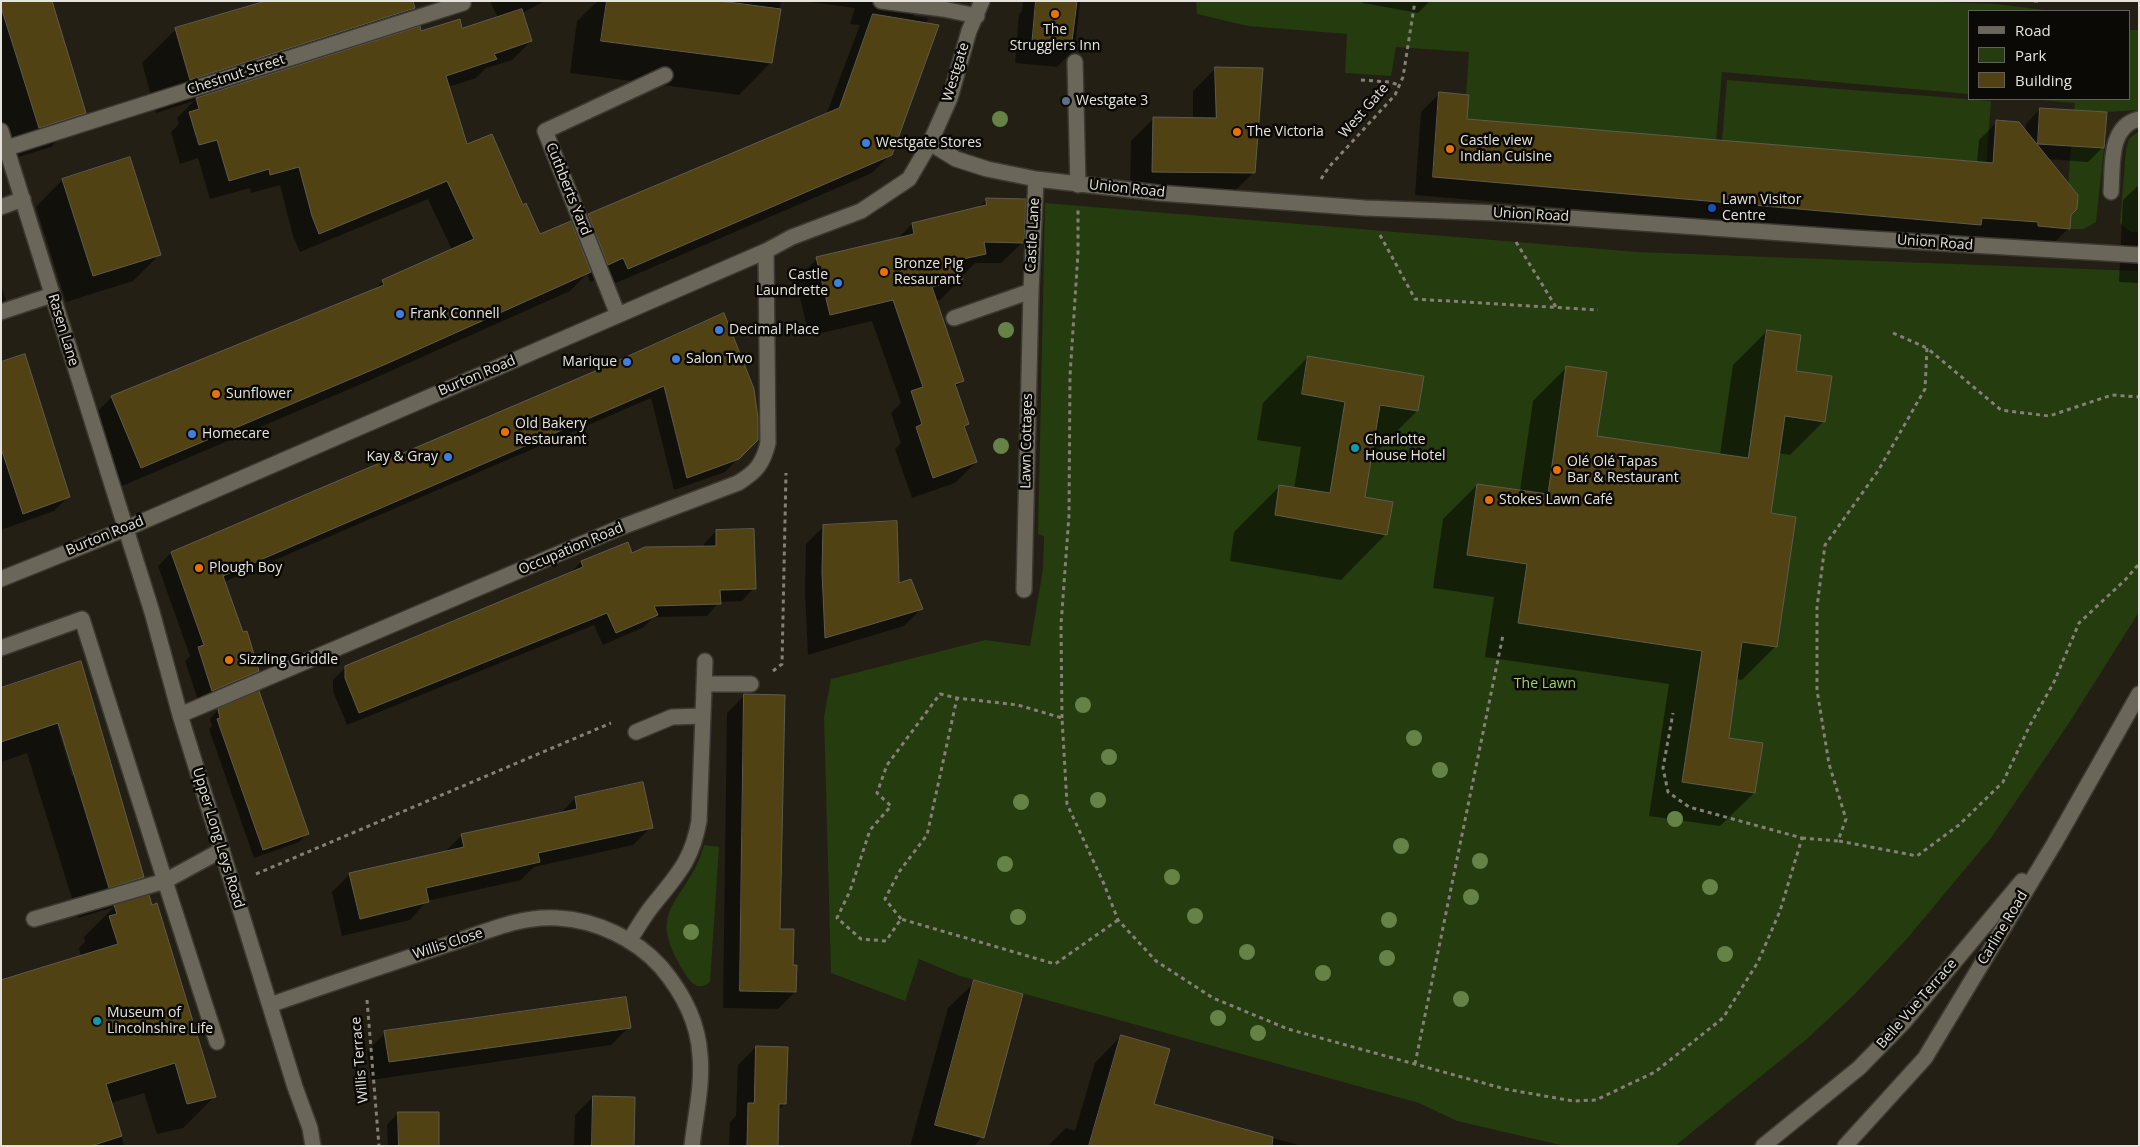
<!DOCTYPE html>
<meta charset="utf-8">
<style>
body{margin:0}
#map{position:relative;width:2140px;height:1147px;overflow:hidden;background:#231f14;font-family:"Open Sans",sans-serif}
canvas{display:block}
.frame{position:absolute;inset:0;border:2px solid #e6e3dc;pointer-events:none}
.legend{position:absolute;left:1968px;top:10px;width:162px;height:90px;box-sizing:border-box;background:#0b0905;border:1px solid #63605b;margin:0;padding:6px 9px;list-style:none;font-size:15px;color:#e6e3dc}
.legend li{display:flex;align-items:center;gap:10px;height:25px}
.legend b{width:25px;border:1px solid #63605b}
</style>
<div id="map">
<canvas width="2140" height="1147"></canvas>
<div class="frame"></div>
<ul class="legend">
<li><b style="height:6px;background:#6a6659"></b>Road</li>
<li><b style="height:14px;background:#243c0e"></b>Park</li>
<li><b style="height:14px;background:#504212"></b>Building</li>
</ul>
</div>
<script>
const ctx = document.querySelector('canvas').getContext('2d');
ctx.lineJoin = 'round';
function fill(path, color) { ctx.fillStyle = color; ctx.fill(path, 'evenodd'); }
function stroke(path, color, width, dash) { ctx.strokeStyle = color; ctx.lineWidth = width; ctx.lineCap = dash ? 'butt' : 'round'; ctx.setLineDash(dash || []); ctx.stroke(path); }
function drawText(font, color, halo, rows, align = 'center') {
  ctx.font = font + ' "Open Sans",sans-serif'; ctx.lineWidth = 5; ctx.setLineDash([]); ctx.textBaseline = 'middle'; ctx.strokeStyle = halo; ctx.fillStyle = color; for (const [text, x, y, turn = 0] of rows) {
    ctx.save(); ctx.translate(x, y); ctx.rotate((+turn || 0) * Math.PI / 180); ctx.textAlign = isNaN(turn) ? turn : align; if (halo) ctx.strokeText(text, 0, 0); ctx.fillText(text, 0, 0); ctx.restore();
  }
}
const green = new Path2D(`
 M 1196,1 L 1908,1 L 1996,4 L 2053,11 L 1969,11 L 1969,94 L 1722,72 L 1716,141 L 1467,120 L 1469,95 L 1466,95 L 1469,52 L 1396,47 L 1391,76 L 1345,73 L 1347,34 L 1248,26 L 1197,14 Z
 M 2129,30 L 2139,30 L 2139,110 L 2107,112 L 2074,110 L 2075,103 L 2027,99 L 2129,99 Z
 M 1727,80 L 1991,101 L 1985,182 L 1722,141 Z
 M 2139,131 L 2139,232 L 2131,232 L 2120,223 L 2126,149 L 2129,139 Z
 M 2071,146 L 2104,148 L 2096,222 L 2084,229 L 2070,229 L 2071,215 L 2077,209 L 2078,195 L 2072,188 L 2068,188 Z
 M 1045,203 L 1638,252 L 2139,271 L 2139,612 L 2071,720 L 1991,838 L 1905,941 L 1856,993 L 1808,1038 L 1675,1146 L 1565,1146 L 1457,1121 L 1419,1103 L 960,976 L 919,959 L 905,1001 L 831,973 L 824,717 L 831,679 L 985,640 L 1030,646 L 1043,569 L 1044,536 L 1038,534 Z
 M 704,845 L 719,847 L 710,982 C 702,989 694,987 688,978 C 640,906 686,907 704,845 Z`);
const shadow = new Path2D(`
 M 1,1 L 85,113 L 51,147 L 5,161 L 1,149 Z
 M 490,1 L 545,1 L 522,13 L 531,41 L 512,60 L 486,68 L 476,78 L 448,87 L 467,146 L 523,206 L 539,236 L 573,231 L 589,215 L 826,115 L 860,25 L 850,24 L 855,8 L 803,1 L 927,1 L 913,16 L 928,18 L 891,154 L 872,173 L 609,286 L 605,276 L 590,282 L 587,274 L 570,291 L 366,382 L 122,486 L 93,416 L 112,397 L 373,291 L 383,281 L 452,250 L 428,199 L 300,252 L 293,236 L 280,185 L 251,193 L 250,188 L 210,199 L 198,158 L 180,164 L 171,132 L 179,124 L 177,118 L 194,101 L 156,113 L 142,63 L 176,29 L 413,8 L 381,40 L 421,33 L 462,30 L 498,18 Z
 M 598,1 L 781,1 L 771,62 L 739,95 L 570,73 L 577,21 Z
 M 1023,1 L 1080,1 L 1075,49 L 1057,67 L 1015,63 L 1019,14 L 1022,11 Z
 M 1363,1 L 1430,1 L 1418,13 L 1363,3 Z
 M 1216,68 L 1254,172 L 1231,195 L 1130,194 L 1131,141 L 1154,118 L 1193,119 L 1193,91 Z
 M 1439,94 L 1466,120 L 1977,163 L 1979,140 L 1997,122 L 2025,131 L 2026,124 L 2040,109 L 2102,148 L 2088,162 L 2048,159 L 2069,215 L 2069,228 L 2051,246 L 2020,244 L 2020,239 L 1968,236 L 1962,242 L 1415,195 L 1421,112 Z
 M 129,159 L 160,254 L 133,281 L 66,302 L 36,207 L 62,180 Z
 M 2139,185 L 2139,283 L 2119,282 L 2123,200 Z
 M 987,199 L 1023,242 L 1001,263 L 975,263 L 964,274 L 960,275 L 961,279 L 940,300 L 936,301 L 962,381 L 955,388 L 968,423 L 964,428 L 976,462 L 955,483 L 912,498 L 895,449 L 901,443 L 891,413 L 901,403 L 872,321 L 809,336 L 796,280 L 817,259 L 897,239 L 912,224 L 977,209 Z
 M 1,286 L 6,300 L 1,304 Z
 M 723,315 L 757,439 L 725,472 L 674,490 L 651,398 L 224,582 L 258,671 L 245,684 L 199,703 L 185,661 L 190,656 L 158,566 L 171,553 L 593,373 Z
 M 1767,331 L 1824,421 L 1790,455 L 1778,453 L 1769,514 L 1776,646 L 1742,680 L 1736,679 L 1727,739 L 1754,793 L 1720,826 L 1649,816 L 1669,684 L 1485,657 L 1494,597 L 1433,588 L 1443,519 L 1477,485 L 1520,491 L 1533,401 L 1567,367 L 1596,437 L 1720,455 L 1733,365 Z
 M 1308,357 L 1417,411 L 1372,456 L 1363,498 L 1386,534 L 1341,580 L 1230,561 L 1234,532 L 1280,486 L 1294,489 L 1301,447 L 1257,440 L 1263,403 Z
 M 1,363 L 69,496 L 54,511 L 1,530 Z
 M 824,526 L 898,585 L 922,608 L 904,626 L 808,655 L 805,591 L 806,544 Z
 M 716,531 L 754,588 L 742,601 L 719,602 L 707,616 L 653,617 L 644,627 L 603,645 L 594,625 L 347,725 L 333,691 L 333,680 L 345,668 L 569,574 L 581,562 L 628,544 L 632,554 L 704,547 L 704,544 Z
 M 81,663 L 142,877 L 112,907 L 148,897 L 214,1097 L 183,1128 L 157,1134 L 144,1093 L 111,1103 L 124,1146 L 1,1146 L 81,956 L 79,948 L 85,942 L 84,937 L 114,907 L 78,918 L 27,753 L 1,762 L 1,689 ZM 57,717 L 75,775 L 72,776 L 55,718 Z
 M 745,695 L 779,930 L 792,966 L 795,992 L 778,1009 L 723,1008 L 727,713 Z
 M 218,710 L 308,833 L 299,842 L 254,858 L 209,729 L 212,726 L 210,719 Z
 M 575,798 L 651,827 L 633,845 L 534,867 L 521,880 L 427,901 L 410,920 L 342,936 L 332,892 L 350,874 L 445,852 L 462,835 L 560,814 Z
 M 975,982 L 982,1137 L 974,1146 L 910,1146 L 948,1008 Z
 M 629,1027 L 611,1045 L 371,1080 L 367,1051 L 385,1033 Z
 M 1121,1036 L 1153,1105 L 1302,1146 L 1048,1146 L 1066,1128 L 1075,1131 L 1095,1063 Z
 M 756,1047 L 785,1104 L 778,1110 L 777,1146 L 729,1146 L 730,1122 L 736,1116 L 738,1065 Z
 M 593,1097 L 633,1146 L 574,1146 L 575,1115 Z
 M 398,1113 L 438,1146 L 388,1146 L 387,1125 Z`);
const building = new Path2D(`
 M 1,1 L 52,1 L 86,113 L 39,128 L 1,7 Z
 M 266,1 L 413,1 L 415,8 L 190,80 L 175,28 Z
 M 607,1 L 720,1 L 781,9 L 772,63 L 601,41 Z
 M 1036,1 L 1077,1 L 1071,49 L 1032,46 Z
 M 522,9 L 532,41 L 494,54 L 497,59 L 446,76 L 467,144 L 492,134 L 523,205 L 526,203 L 540,234 L 571,221 L 591,272 L 386,364 L 141,468 L 111,396 L 384,285 L 382,280 L 474,239 L 447,181 L 319,234 L 312,216 L 299,167 L 270,175 L 269,169 L 229,181 L 217,140 L 199,145 L 189,112 L 199,109 L 196,98 L 420,26 L 421,31 L 460,19 L 462,28 Z
 M 873,14 L 939,25 L 892,155 L 628,269 L 623,258 L 608,265 L 588,214 L 839,108 Z
 M 1215,67 L 1263,68 L 1255,173 L 1152,172 L 1153,117 L 1216,118 Z
 M 1439,92 L 1469,95 L 1467,119 L 1993,163 L 1996,120 L 2019,122 L 2078,195 L 2077,209 L 2071,215 L 2070,229 L 2038,226 L 2038,222 L 1982,218 L 1981,225 L 1433,177 Z
 M 2040,108 L 2107,112 L 2104,148 L 2038,144 Z
 M 130,157 L 161,255 L 93,276 L 62,179 Z
 M 986,198 L 1026,199 L 1024,243 L 984,242 L 986,254 L 958,260 L 963,279 L 932,287 L 964,381 L 955,384 L 969,424 L 964,426 L 977,462 L 933,478 L 916,427 L 922,424 L 911,391 L 923,387 L 893,300 L 830,315 L 816,257 L 914,234 L 912,223 L 986,205 Z
 M 724,313 L 754,389 L 758,418 L 758,440 L 739,459 L 687,478 L 664,386 L 223,576 L 243,632 L 247,631 L 259,671 L 212,691 L 198,647 L 204,645 L 171,552 L 593,372 Z
 M 1767,330 L 1801,335 L 1796,371 L 1832,376 L 1825,422 L 1785,416 L 1771,513 L 1796,517 L 1777,647 L 1742,642 L 1729,738 L 1763,743 L 1755,793 L 1682,782 L 1702,651 L 1518,623 L 1527,564 L 1467,555 L 1477,484 L 1548,494 L 1566,366 L 1607,372 L 1597,436 L 1748,458 Z
 M 25,354 L 70,497 L 23,514 L 1,448 L 1,362 Z
 M 1308,356 L 1424,376 L 1418,411 L 1380,405 L 1365,497 L 1393,502 L 1387,535 L 1275,515 L 1279,485 L 1330,493 L 1345,402 L 1302,394 Z
 M 897,521 L 899,583 L 911,579 L 923,609 L 825,638 L 822,572 L 823,525 Z
 M 754,529 L 756,589 L 720,590 L 721,604 L 654,606 L 658,615 L 616,633 L 607,613 L 359,713 L 345,678 L 345,666 L 583,567 L 581,561 L 628,542 L 632,553 L 645,547 L 716,546 L 716,530 Z
 M 81,661 L 144,877 L 109,888 L 58,723 L 1,742 L 1,688 Z
 M 259,691 L 309,834 L 263,850 L 217,719 L 220,718 L 218,709 Z
 M 744,694 L 785,695 L 780,929 L 794,929 L 793,965 L 797,965 L 796,992 L 740,991 Z
 M 643,782 L 653,828 L 538,853 L 540,862 L 426,888 L 429,902 L 360,919 L 349,873 L 464,847 L 461,834 L 577,809 L 575,797 Z
 M 149,895 L 152,905 L 157,903 L 216,1097 L 187,1104 L 175,1063 L 106,1084 L 122,1136 L 91,1146 L 1,1146 L 1,980 L 118,944 L 109,916 L 117,914 L 114,905 Z
 M 974,980 L 1023,994 L 984,1138 L 935,1125 Z
 M 626,997 L 631,1028 L 389,1062 L 384,1031 Z
 M 1121,1035 L 1170,1049 L 1154,1104 L 1273,1137 L 1272,1146 L 1089,1146 Z
 M 756,1046 L 788,1047 L 786,1104 L 779,1104 L 778,1146 L 747,1146 L 748,1103 L 754,1103 Z
 M 593,1096 L 635,1097 L 634,1146 L 592,1146 Z
 M 398,1112 L 439,1112 L 439,1146 L 399,1146 Z`);
const path = new Path2D(`
 M 2034,1 L 2042,1
 M 1361,80 L 1389,82 L 1399,85
 M 1321,179 L 1329,167 L 1395,95 L 1403,77 L 1415,1
 M 1380,235 L 1415,299 L 1598,310
 M 1516,242 L 1556,307
 M 1893,333 L 1927,348
 M 773,671 L 782,664 L 786,473
 M 1062,718 L 1061,625 L 1069,515 L 1070,376 L 1078,253 L 1078,209
 M 1802,838 L 1838,841 L 1846,819 L 1829,764 L 1817,690 L 1817,607 L 1825,545 L 1878,471 L 1925,389 L 1927,348 L 2001,410 L 2049,416 L 2112,395 L 2139,397
 M 1839,841 L 1917,856 L 1959,825 L 2003,782 L 2030,725 L 2054,682 L 2079,623 L 2125,580 L 2139,564
 M 256,874 L 611,723
 M 901,919 L 885,899 L 899,872 L 927,835 L 957,698
 M 1118,920 L 1055,964 L 901,919 L 886,941 L 861,939 L 837,918 L 850,891 L 870,830 L 891,806 L 877,793 L 887,765 L 940,694 L 957,698 L 1018,705 L 1062,718 L 1067,804 L 1104,884 L 1118,920 L 1156,961 L 1213,998 L 1288,1029 L 1505,1089 L 1573,1101 L 1596,1100 L 1655,1072 L 1723,1018 L 1758,962 L 1780,911 L 1802,838 L 1689,807 L 1668,792 L 1663,768 L 1673,713
 M 367,1000 L 379,1146
 M 1415,1064 L 1503,635`);
const minor = new Path2D(`
 M 881,1 L 943,9 L 977,16
 M 1075,62 L 1078,185
 M 1,131 L 152,612 L 180,715 L 295,1087 L 310,1128 L 313,1146
 M 930,143 L 956,159 L 987,169 L 1036,179 L 1158,193 L 1365,208 L 1498,213 L 1854,238 L 2139,255
 M 7,148 L 463,3 L 462,1
 M 2111,192 C 2113,167 2108,126 2139,119
 M 1,207 L 23,199
 M 1,312 L 52,295
 M 618,315 L 545,131 L 665,75
 M 954,318 L 1031,291
 M 1,579 L 125,529 L 766,251 L 792,237 L 861,211 L 909,179 L 930,143 L 950,98 L 969,31 L 982,1
 M 1024,590 L 1031,291 L 1036,179
 M 1,648 L 82,619 L 165,881 L 34,919
 M 704,684 L 751,684
 M 180,715 L 619,528 L 738,483 C 756,472 763,464 768,443 L 766,251
 M 636,732 L 672,717 L 702,716
 M 629,941 C 637,929 644,916 653,905 C 677,875 692,861 699,821 L 705,661
 M 270,1005 C 329,984 389,964 449,944 C 483,933 521,915 558,918 C 596,920 636,939 661,967 C 683,993 698,1022 700,1055 C 703,1085 695,1117 692,1146
 M 217,1042 L 165,881 L 222,850
 M 1763,1146 L 1859,1068 L 1904,1022 L 2022,881
 M 1845,1146 L 1925,1058 L 2054,844 L 2139,694`);
const trees = [
 [1000,119],
 [1006,330],
 [1001,446],
 [1083,705],
 [1414,738],
 [1109,757],
 [1440,770],
 [1098,800],
 [1021,802],
 [1675,819],
 [1401,846],
 [1480,861],
 [1005,864],
 [1172,877],
 [1710,887],
 [1471,897],
 [1195,916],
 [1018,917],
 [1389,920],
 [691,932],
 [1247,952],
 [1725,954],
 [1387,958],
 [1323,973],
 [1461,999],
 [1218,1018],
 [1258,1033]
];
const markers = [
 [1055,14,5,"#e8710a"],
 [1066,101,5,"#5c6f8a"],
 [1237,132,5,"#e8710a"],
 [866,143,5,"#3f7fe0"],
 [1450,149,5,"#e8710a"],
 [1712,208,5,"#1a4fb4"],
 [884,272,5,"#e8710a"],
 [838,283,5,"#3f7fe0"],
 [400,314,5,"#3f7fe0"],
 [719,330,5,"#3f7fe0"],
 [676,359,5,"#3f7fe0"],
 [627,362,5,"#3f7fe0"],
 [216,394,5,"#e8710a"],
 [505,432,5,"#e8710a"],
 [192,434,5,"#3f7fe0"],
 [1355,448,5,"#0f9aa8"],
 [448,457,5,"#3f7fe0"],
 [1557,470,5,"#e8710a"],
 [1489,500,5,"#e8710a"],
 [199,568,5,"#e8710a"],
 [229,660,5,"#e8710a"],
 [97,1021,5,"#0f9aa8"]
];
const poiNames = [
 ["The",1055,30,"center"],
 ["Strugglers Inn",1055,46,"center"],
 ["Westgate 3",1076,101],
 ["The Victoria",1247,132],
 ["Castle view",1460,141],
 ["Indian Cuisine",1460,157],
 ["Westgate Stores",876,143],
 ["Lawn Visitor",1722,200],
 ["Centre",1722,216],
 ["Bronze Pig",894,264],
 ["Resaurant",894,280],
 ["Castle",828,275,"right"],
 ["Laundrette",828,291,"right"],
 ["Frank Connell",410,314],
 ["Decimal Place",729,330],
 ["Salon Two",686,359],
 ["Marique",617,362,"right"],
 ["Sunflower",226,394],
 ["Old Bakery",515,424],
 ["Restaurant",515,440],
 ["Homecare",202,434],
 ["Charlotte",1365,440],
 ["House Hotel",1365,456],
 ["Kay & Gray",438,457,"right"],
 ["Olé Olé Tapas",1567,462],
 ["Bar & Restaurant",1567,478],
 ["Stokes Lawn Café",1499,500],
 ["Plough Boy",209,568],
 ["Sizzling Griddle",239,660],
 ["Museum of",107,1013],
 ["Lincolnshire Life",107,1029]
];
const streetNames = [
 ["Westgate",956,72,-73],
 ["Chestnut Street",236,75,-18],
 ["West Gate",1364,111,-49],
 ["Cuthberts Yard",568,189,68],
 ["Union Road",1127,189,6],
 ["Union Road",1531,215,3],
 ["Castle Lane",1033,235,-87],
 ["Union Road",1935,243,4],
 ["Rasen Lane",63,330,73],
 ["Burton Road",477,376,-23],
 ["Lawn Cottages",1027,441,-89],
 ["Burton Road",105,536,-22],
 ["Occupation Road",571,549,-23],
 ["Upper Long Leys Road",218,838,73],
 ["Carline Road",2003,928,-59],
 ["Willis Close",448,944,-18],
 ["Belle Vue Terrace",1917,1004,-49],
 ["Willis Terrace",360,1060,-95]
];
const parkNames = [
 ["The Lawn",1545,684]
];
fill(green, '#243c0e');
fill(shadow, '#0007');
fill(building, '#504212');
stroke(building, '#5f5b4e', 1);
stroke(minor, '#3c3932', 18);
stroke(path, '#848077', 3, [4, 4]);
stroke(minor, '#6a6659', 15);
ctx.fillStyle = '#668247';
for (const [x, y] of trees) { ctx.beginPath(); ctx.arc(x, y, 8, 0, 2 * Math.PI); ctx.fill(); }
for (const [x, y, r, color] of markers) { const dot = new Path2D(); dot.arc(x, y, r, 0, 2 * Math.PI); ctx.fillStyle = color; ctx.fill(dot); stroke(dot, '#0b0905', 2); }
drawText('14px', '#e6e3dc', '#0b0905', poiNames, 'left');
drawText('14px', '#e6e3dc', '#0b0905', streetNames);
drawText('14px', '#9cd370', '#0b0905', parkNames);
</script>
